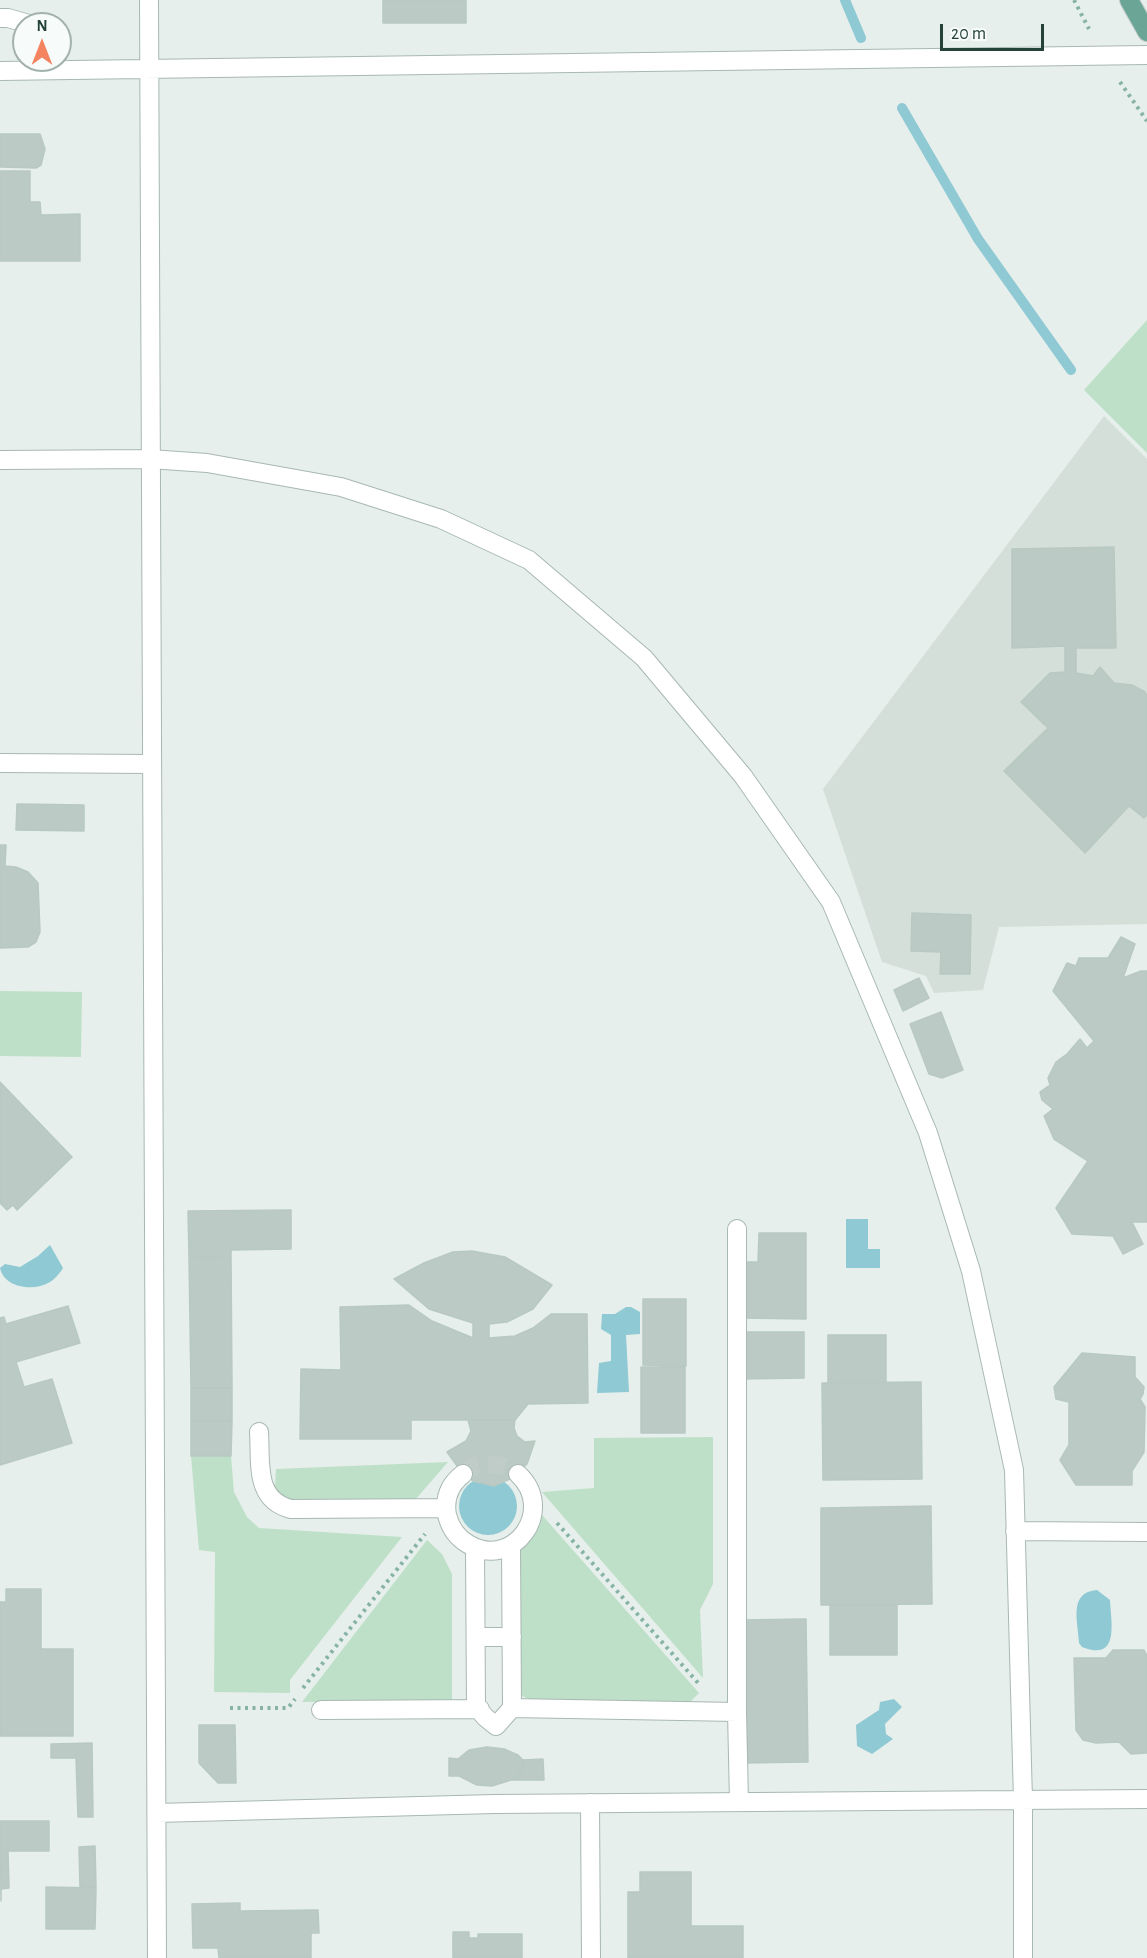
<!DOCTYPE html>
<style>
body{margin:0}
#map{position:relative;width:1147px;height:1958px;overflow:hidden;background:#e6efeb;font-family:"Alegreya Sans",sans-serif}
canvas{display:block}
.north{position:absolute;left:12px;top:12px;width:60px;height:60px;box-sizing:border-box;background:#f7fbf9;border:2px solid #a3b1ad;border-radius:50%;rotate:0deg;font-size:16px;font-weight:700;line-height:24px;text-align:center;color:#24423a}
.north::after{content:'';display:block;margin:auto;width:21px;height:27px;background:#f4845f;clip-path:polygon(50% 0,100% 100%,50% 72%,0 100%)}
.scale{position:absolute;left:940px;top:24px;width:104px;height:27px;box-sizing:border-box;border:3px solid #24423a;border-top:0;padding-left:8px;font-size:18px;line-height:21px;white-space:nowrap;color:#24423a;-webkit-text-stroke:4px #f7fbf9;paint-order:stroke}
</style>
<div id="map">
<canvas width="1147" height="1958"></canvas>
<div class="north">N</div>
<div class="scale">20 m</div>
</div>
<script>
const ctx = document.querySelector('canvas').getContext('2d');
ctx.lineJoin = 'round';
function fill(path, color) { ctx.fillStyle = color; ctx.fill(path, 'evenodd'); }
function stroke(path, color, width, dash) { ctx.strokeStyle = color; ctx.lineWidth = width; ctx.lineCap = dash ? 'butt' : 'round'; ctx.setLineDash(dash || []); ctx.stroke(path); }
const built = new Path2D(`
 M 1104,416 L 1147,459 L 1147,924 L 999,927 L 983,990 L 934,993 L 926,976 L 882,962 L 823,789 Z`);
const green = new Path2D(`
 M 1147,320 L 1147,453 L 1084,390 Z
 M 0,991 L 82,992 L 81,1057 L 0,1056 Z
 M 713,1437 L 713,1584 L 700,1610 L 703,1678 L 542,1492 L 594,1488 L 594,1438 Z
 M 191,1456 L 231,1456 L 234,1492 L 247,1517 L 259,1528 L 402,1537 L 290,1680 L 290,1693 L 214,1692 L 215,1552 L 199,1550 Z
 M 448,1462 L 415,1500 L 281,1500 L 275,1488 L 276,1469 Z
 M 542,1515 L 699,1693 L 690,1702 L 531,1700 L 520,1695 L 516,1553 C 530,1542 537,1530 542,1515 Z
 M 427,1540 L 442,1554 L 452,1574 L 452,1701 L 302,1702 Z`);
const water = new Path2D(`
 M 846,1219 L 868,1219 L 868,1249 L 880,1249 L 880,1268 L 846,1268 Z
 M 50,1245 L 63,1268 C 60,1273 55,1279 50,1282 C 34,1292 4,1288 0,1268 L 5,1264 L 20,1267 L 38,1256 Z
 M 626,1307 L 631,1307 L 640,1312 L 640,1334 L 626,1335 L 629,1392 L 597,1393 L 599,1363 L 611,1361 L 611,1335 L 601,1329 L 602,1314 L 615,1314 Z
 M459 1506a29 29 0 1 1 58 0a29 29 0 1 1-58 0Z
 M 1097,1590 L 1110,1600 C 1111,1623 1120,1662 1082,1647 L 1079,1643 C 1078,1622 1068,1592 1097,1590 Z
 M 894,1699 L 902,1707 L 885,1724 L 886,1734 L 893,1739 L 872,1754 L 857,1746 L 856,1725 L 879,1710 L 880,1702 Z`);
const stream = new Path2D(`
 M 845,0 L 861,38
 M 902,108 L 978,239 L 1071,370`);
const building = new Path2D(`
 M 383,0 L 466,0 L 466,23 L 383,23 Z
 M 0,134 L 40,134 L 45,149 L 41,165 L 36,168 L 0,167 Z
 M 0,171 L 30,171 L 30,202 L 40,202 L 41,215 L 80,214 L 80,261 L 0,261 Z
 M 1114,547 L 1116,648 L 1076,648 L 1076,673 L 1093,676 L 1100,667 L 1114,683 L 1132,685 L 1145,692 L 1147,696 L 1147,815 L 1144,818 L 1129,806 L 1085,853 L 1004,771 L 1048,728 L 1021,702 L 1050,673 L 1065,672 L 1065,646 L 1012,648 L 1012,549 Z
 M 17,804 L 84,805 L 84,831 L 16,830 Z
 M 0,845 L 6,845 L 5,866 L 16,867 L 28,872 L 38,883 L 40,932 L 36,942 L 28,947 L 0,948 Z
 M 912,913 L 971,915 L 970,974 L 940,974 L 941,952 L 911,951 Z
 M 1121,937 L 1135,944 L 1123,978 L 1141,971 L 1147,971 L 1147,1222 L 1132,1222 L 1143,1244 L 1123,1254 L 1113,1236 L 1072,1234 L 1056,1208 L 1088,1161 L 1054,1139 L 1044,1116 L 1053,1109 L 1042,1100 L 1040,1092 L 1050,1085 L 1048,1078 L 1056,1062 L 1067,1054 L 1080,1039 L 1087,1048 L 1094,1041 L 1053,991 L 1067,963 L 1076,966 L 1079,958 L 1108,958 Z
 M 919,978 L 929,998 L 903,1011 L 894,990 Z
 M 941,1012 L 963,1070 L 942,1078 L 929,1074 L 910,1024 Z
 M 0,1082 L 72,1157 L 17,1210 L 13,1205 L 7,1210 L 0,1203 Z
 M 291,1210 L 291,1249 L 231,1250 L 231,1257 L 189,1258 L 188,1211 Z
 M 759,1233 L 806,1233 L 806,1319 L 743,1318 L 743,1262 L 758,1262 Z
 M 472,1251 L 505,1257 L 552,1285 L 533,1309 L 507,1322 L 489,1324 L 489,1338 L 515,1336 L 533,1328 L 551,1314 L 587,1314 L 588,1403 L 528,1404 L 515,1420 L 411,1420 L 411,1439 L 300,1439 L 301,1369 L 341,1370 L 340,1307 L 409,1305 L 432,1321 L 473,1338 L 473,1323 L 429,1309 L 394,1279 L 424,1263 L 453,1252 Z
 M 231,1257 L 232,1388 L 191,1388 L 189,1258 Z
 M 643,1299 L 686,1299 L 686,1366 L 643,1365 Z
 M 68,1306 L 80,1343 L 16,1362 L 24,1387 L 52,1379 L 72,1443 L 0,1465 L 0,1318 L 4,1317 L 6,1324 Z
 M 742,1332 L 804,1332 L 804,1378 L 742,1379 Z
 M 828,1335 L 886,1335 L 886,1382 L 828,1383 Z
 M 1082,1353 L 1135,1357 L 1135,1377 L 1144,1387 L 1143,1394 L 1140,1399 L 1145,1407 L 1144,1452 L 1132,1471 L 1132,1485 L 1076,1485 L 1060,1460 L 1069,1445 L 1069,1402 L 1056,1399 L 1054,1387 Z
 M 641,1367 L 685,1367 L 685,1433 L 641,1433 Z
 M 921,1382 L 922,1479 L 823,1480 L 822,1383 Z
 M 191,1388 L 232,1388 L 232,1421 L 191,1421 Z
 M 468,1420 L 515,1420 L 514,1428 L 517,1436 L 525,1442 L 535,1441 L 527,1464 L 510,1479 L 494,1486 L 473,1481 L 463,1474 L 447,1452 L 466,1441 L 471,1431 Z
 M 191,1421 L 232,1421 L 231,1456 L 191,1456 Z
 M 931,1506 L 932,1604 L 821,1605 L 821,1508 Z
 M 6,1589 L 41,1589 L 41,1649 L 73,1649 L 73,1736 L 0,1736 L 0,1602 L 6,1602 Z
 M 830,1605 L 897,1605 L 897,1655 L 830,1655 Z
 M 806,1619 L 808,1762 L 743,1763 L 741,1620 Z
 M 1113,1650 L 1144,1650 L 1147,1656 L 1147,1753 L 1131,1754 L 1119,1742 L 1096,1743 L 1083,1740 L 1076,1730 L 1074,1658 L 1106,1658 Z
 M 199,1725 L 235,1725 L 236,1783 L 218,1783 L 199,1763 Z
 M 92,1743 L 93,1817 L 78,1817 L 76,1758 L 51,1758 L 51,1744 Z
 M 487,1747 L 504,1749 L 518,1755 L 523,1760 L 523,1768 L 518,1776 L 511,1780 L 492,1786 L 477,1785 L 459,1776 L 449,1776 L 449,1758 L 458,1759 L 469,1750 Z
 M 543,1759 L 544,1780 L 511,1780 L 518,1776 L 522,1770 L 523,1760 Z
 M 0,1821 L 49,1821 L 49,1851 L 8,1851 L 9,1888 L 1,1889 L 1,1901 Z
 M 95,1846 L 96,1888 L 80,1887 L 79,1847 Z
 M 640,1872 L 691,1872 L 691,1926 L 743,1926 L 743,1958 L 628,1958 L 628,1892 L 640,1892 Z
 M 46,1887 L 96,1888 L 95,1929 L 46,1929 Z
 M 240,1903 L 240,1911 L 318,1910 L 319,1933 L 311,1933 L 311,1958 L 219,1958 L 218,1948 L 193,1948 L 192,1904 Z
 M 453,1932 L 469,1932 L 469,1938 L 478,1938 L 478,1934 L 522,1934 L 522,1958 L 453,1958 Z`);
const minorTunnel = new Path2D(`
 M 463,1474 C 478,1460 502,1462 518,1474`);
const path = new Path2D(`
 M 1074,0 L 1089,29
 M 1120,82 L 1147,121
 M 557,1523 L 699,1684
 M 303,1688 L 425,1534
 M 230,1708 L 288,1708 L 295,1699`);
const minor = new Path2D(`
 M 149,0 L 157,1958
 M 0,18 L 8,18 L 29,24
 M 0,71 L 1147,55
 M 0,460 L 150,459 L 207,463 L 341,487 L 441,519 L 529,560 L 644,658 L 743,776 L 831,902 L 928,1133 L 971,1271 L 1014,1470 L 1023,1800 L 1023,1958
 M 0,763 L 152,764
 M 259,1432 C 261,1462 254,1500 291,1509 L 446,1508
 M 463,1474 C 450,1484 444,1498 447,1515 C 450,1527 456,1537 468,1544 C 513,1571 557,1510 518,1474
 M 1015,1531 L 1147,1532
 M 475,1548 L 476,1706 L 485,1717 L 496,1726 L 512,1708 L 511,1546
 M 476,1637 L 512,1637
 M 512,1708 L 737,1712 L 737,1229
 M 321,1710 L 480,1709
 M 737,1712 L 739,1802
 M 590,1803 L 591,1958
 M 157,1813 L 494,1804 L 1147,1799`);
const major = new Path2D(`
 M 1129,0 L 1147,32`);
fill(built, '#d4dfda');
fill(green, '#bfe0c8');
fill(water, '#8ec9d4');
stroke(stream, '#8ec9d4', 10);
fill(building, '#bbcac4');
stroke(building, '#b8c9c2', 1.5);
stroke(minorTunnel, '#bfccc8', 18, [18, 9]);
stroke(minor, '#a8b8b2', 20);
stroke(major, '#c2cac8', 20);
stroke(path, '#86b3a5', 4, [3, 4.5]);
stroke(minor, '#fff', 18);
stroke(major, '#6aa596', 18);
</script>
